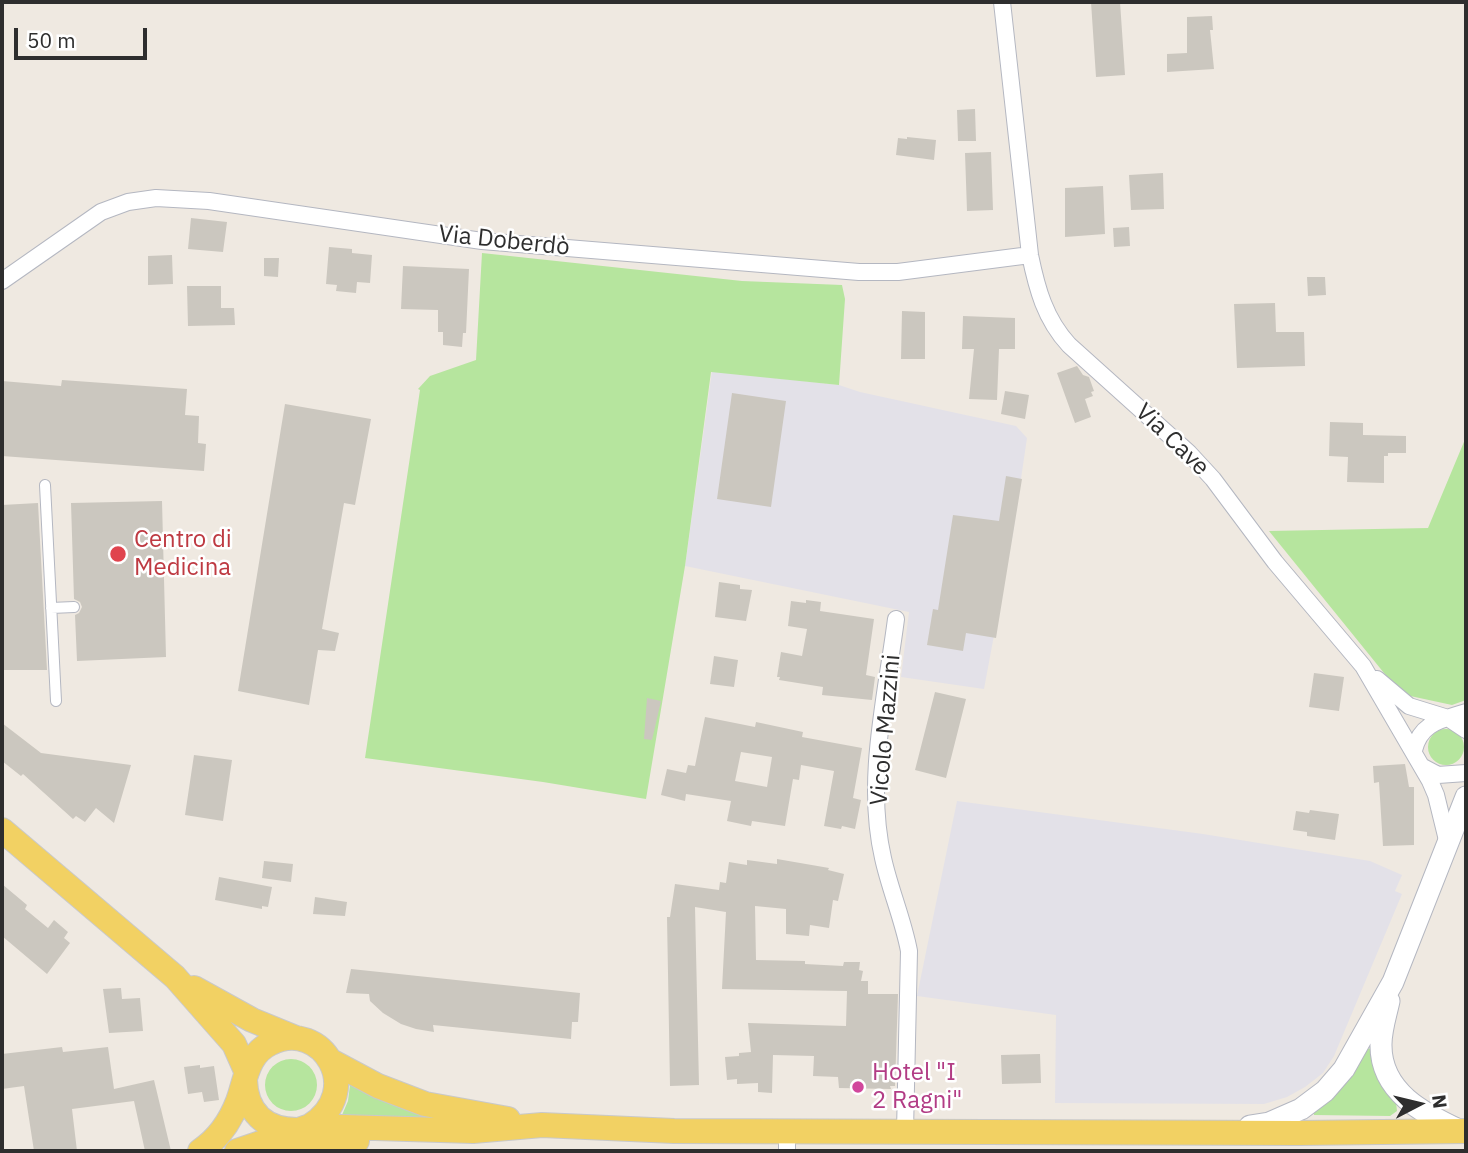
<!DOCTYPE html>
<meta charset="utf-8">
<style>
body{margin:0}
#map{position:relative;width:1468px;height:1153px;overflow:hidden;background:#efe9e1;font-family:"IBM Plex Sans",sans-serif}
canvas{display:block}
.frame{position:absolute;inset:0;border:4px solid #2e2e2e;pointer-events:none}
.north{position:absolute;left:1384px;top:1069px;width:70px;height:70px;-webkit-text-stroke:5px #fff;paint-order:stroke;rotate:83deg;font-size:19px;font-weight:700;line-height:28px;text-align:center;color:#2e2e2e}
.north::after{content:'';display:block;margin:auto;width:24px;height:32px;background:#2e2e2e;clip-path:polygon(50% 0,100% 100%,50% 72%,0 100%)}
.scale{position:absolute;left:14px;top:28px;width:133px;height:32px;box-sizing:border-box;border:4px solid #2e2e2e;border-top:0;padding-left:9px;font-size:21px;line-height:24px;white-space:nowrap;color:#2e2e2e;-webkit-text-stroke:5px #fff;paint-order:stroke}
</style>
<div id="map">
<canvas width="1468" height="1153"></canvas>
<div class="frame"></div>
<div class="north">N</div>
<div class="scale">50 m</div>
</div>
<script>
const ctx = document.querySelector('canvas').getContext('2d');
ctx.lineJoin = 'round';
function fill(path, color) { ctx.fillStyle = color; ctx.fill(path, 'evenodd'); }
function stroke(path, color, width, dash) { ctx.strokeStyle = color; ctx.lineWidth = width; ctx.lineCap = dash ? 'butt' : 'round'; ctx.setLineDash(dash || []); ctx.stroke(path); }
function drawText(font, color, halo, rows, align = 'center') {
  ctx.font = font + ' "IBM Plex Sans",sans-serif'; ctx.lineWidth = 5; ctx.setLineDash([]); ctx.textBaseline = 'middle'; ctx.strokeStyle = halo; ctx.fillStyle = color; for (const [text, x, y, turn = 0] of rows) {
    ctx.save(); ctx.translate(x, y); ctx.rotate((+turn || 0) * Math.PI / 180); ctx.textAlign = isNaN(turn) ? turn : align; if (halo) ctx.strokeText(text, 0, 0); ctx.fillText(text, 0, 0); ctx.restore();
  }
}
const industrial = new Path2D(`
 M 712,371 L 839,385 L 860,392 L 1016,426 L 1027,438 L 1013,533 L 984,689 L 901,677 L 909,612 L 685,566 Z
 M 957,801 L 1203,834 L 1370,861 L 1402,875 L 1395,891 L 1402,894 L 1334,1056 L 1323,1073 L 1305,1087 L 1287,1097 L 1264,1104 L 1055,1103 L 1056,1015 L 917,996 Z`);
const green = new Path2D(`
 M 482,253 L 742,281 L 842,285 L 845,299 L 839,385 L 711,372 L 685,566 L 646,799 L 543,782 L 365,758 L 420,390 L 418,389 L 430,376 L 476,360 Z
 M 1466,437 L 1466,700 L 1452,705 L 1401,694 L 1269,531 L 1428,528 Z
 M1428 747a18 18 0 1 1 36 0a18 18 0 1 1-36 0Z
 M 1371,1048 L 1396,1102 L 1397,1111 L 1390,1116 L 1314,1115 L 1314,1112 L 1340,1090 L 1351,1077 L 1365,1050 Z
 M265 1085a26 26 0 1 1 52 0a26 26 0 1 1-52 0Z
 M 350,1085 L 427,1115 L 427,1118 L 342,1115 L 348,1101 Z`);
const building = new Path2D(`
 M 1091,2 L 1120,2 L 1125,75 L 1096,77 Z
 M 1212,16 L 1213,30 L 1210,30 L 1214,69 L 1167,72 L 1167,54 L 1187,53 L 1187,17 Z
 M 975,109 L 976,141 L 958,141 L 957,110 Z
 M 907,137 L 936,140 L 934,160 L 896,155 L 898,138 L 907,139 Z
 M 991,152 L 993,210 L 967,211 L 965,153 Z
 M 1163,173 L 1164,209 L 1131,210 L 1129,175 Z
 M 1103,186 L 1105,234 L 1065,237 L 1065,188 Z
 M 191,218 L 227,222 L 223,252 L 188,249 Z
 M 1129,227 L 1130,246 L 1114,247 L 1113,228 Z
 M 329,247 L 352,249 L 352,253 L 372,255 L 370,283 L 357,282 L 356,293 L 336,291 L 337,285 L 326,284 Z
 M 172,255 L 173,284 L 148,285 L 148,256 Z
 M 264,258 L 279,258 L 278,277 L 264,276 Z
 M 403,266 L 469,269 L 466,333 L 463,333 L 462,347 L 443,345 L 443,332 L 438,332 L 438,310 L 401,309 Z
 M 1307,277 L 1325,277 L 1326,295 L 1308,296 Z
 M 187,286 L 221,286 L 221,308 L 234,308 L 235,325 L 188,326 Z
 M 1275,303 L 1276,332 L 1304,332 L 1305,366 L 1237,368 L 1234,304 Z
 M 902,311 L 925,312 L 925,359 L 901,359 Z
 M 963,316 L 1015,318 L 1015,349 L 999,349 L 997,400 L 969,399 L 974,349 L 962,349 Z
 M 1077,366 L 1083,375 L 1089,377 L 1094,391 L 1091,392 L 1093,396 L 1085,399 L 1091,417 L 1075,423 L 1057,373 Z
 M 62,380 L 187,389 L 185,415 L 199,416 L 198,443 L 206,444 L 204,471 L 2,456 L 2,381 L 61,386 Z
 M 1005,391 L 1029,395 L 1025,419 L 1001,414 Z
 M 732,393 L 786,401 L 771,507 L 717,499 Z
 M 285,404 L 371,419 L 355,505 L 344,503 L 322,629 L 339,633 L 335,651 L 318,650 L 309,705 L 238,691 Z
 M 1330,422 L 1363,423 L 1363,435 L 1406,436 L 1406,453 L 1388,453 L 1388,456 L 1384,456 L 1384,483 L 1347,482 L 1348,457 L 1329,456 Z
 M 1006,476 L 1022,479 L 996,638 L 966,633 L 963,651 L 927,645 L 933,609 L 938,610 L 953,515 L 999,521 Z
 M 162,501 L 166,657 L 77,661 L 75,615 L 79,613 L 82,607 L 80,602 L 74,599 L 71,503 Z
 M 38,503 L 47,670 L 2,670 L 2,505 Z
 M 719,582 L 740,585 L 740,589 L 752,590 L 746,621 L 715,617 Z
 M 806,600 L 821,602 L 820,611 L 874,619 L 866,675 L 875,677 L 872,700 L 822,695 L 823,687 L 779,680 L 780,677 L 777,677 L 781,652 L 802,656 L 807,629 L 788,626 L 791,601 L 806,603 Z
 M 714,656 L 738,660 L 734,687 L 710,684 Z
 M 1314,673 L 1344,677 L 1339,711 L 1309,707 Z
 M 935,692 L 966,699 L 946,778 L 915,770 Z
 M 647,698 L 661,701 L 652,740 L 644,739 Z
 M 705,717 L 755,727 L 756,722 L 803,732 L 802,737 L 862,748 L 853,798 L 861,800 L 855,829 L 842,826 L 841,829 L 824,826 L 834,771 L 801,765 L 799,780 L 793,779 L 785,826 L 752,821 L 751,826 L 727,821 L 731,801 L 686,794 L 685,801 L 661,795 L 667,769 L 686,773 L 688,765 L 695,766 ZM 741,752 L 772,757 L 767,787 L 735,781 Z
 M 2,723 L 41,753 L 131,765 L 114,823 L 96,808 L 85,822 L 76,816 L 73,819 L 23,774 L 21,776 L 2,761 Z
 M 194,755 L 232,760 L 223,821 L 185,815 Z
 M 1405,764 L 1409,787 L 1414,787 L 1414,845 L 1383,846 L 1379,782 L 1374,783 L 1373,766 Z
 M 1310,810 L 1339,814 L 1335,840 L 1307,836 L 1307,832 L 1293,830 L 1296,811 L 1309,813 Z
 M 777,859 L 829,868 L 828,870 L 844,874 L 838,901 L 833,900 L 829,928 L 810,925 L 809,936 L 786,934 L 786,909 L 755,906 L 756,960 L 805,961 L 805,964 L 843,966 L 844,962 L 860,962 L 859,970 L 863,971 L 861,981 L 868,981 L 868,994 L 898,994 L 895,1086 L 890,1086 L 891,1089 L 839,1088 L 838,1077 L 813,1076 L 814,1056 L 773,1055 L 772,1093 L 758,1092 L 758,1083 L 737,1084 L 737,1079 L 727,1080 L 725,1057 L 739,1056 L 739,1053 L 751,1052 L 748,1023 L 846,1026 L 847,991 L 722,989 L 726,912 L 695,907 L 699,1085 L 670,1086 L 667,917 L 670,917 L 675,884 L 719,890 L 720,882 L 726,883 L 729,862 L 747,865 L 747,860 L 777,864 Z
 M 264,861 L 293,864 L 291,882 L 262,878 Z
 M 219,877 L 272,887 L 268,907 L 262,906 L 262,909 L 215,900 Z
 M 2,884 L 27,905 L 25,909 L 48,928 L 54,920 L 68,932 L 64,938 L 70,943 L 47,974 L 2,936 Z
 M 315,897 L 347,902 L 345,916 L 313,914 Z
 M 351,969 L 580,993 L 578,1022 L 572,1022 L 571,1039 L 433,1025 L 434,1032 L 416,1029 L 401,1024 L 383,1013 L 370,1001 L 369,994 L 346,993 Z
 M 121,988 L 122,999 L 140,998 L 143,1031 L 109,1033 L 103,989 Z
 M 62,1047 L 63,1052 L 108,1047 L 114,1089 L 154,1080 L 171,1151 L 145,1151 L 134,1101 L 72,1109 L 77,1151 L 34,1151 L 24,1086 L 2,1089 L 2,1054 Z
 M 1040,1054 L 1041,1083 L 1002,1084 L 1001,1055 Z
 M 200,1065 L 200,1068 L 214,1066 L 219,1100 L 204,1102 L 202,1092 L 188,1094 L 184,1067 Z`);
const pedestrian = new Path2D(`
 M 45,485 L 56,701
 M 51,608 L 74,607`);
const minor = new Path2D(`
 M 1002,2 L 1030,255 C 1037,289 1045,319 1069,345 L 1189,453 L 1213,479 L 1275,562 L 1363,666 L 1430,781 L 1436,795 L 1448,844
 M 2,281 L 101,212 L 128,202 L 156,198 L 209,201 L 482,241 L 859,272 L 898,272 L 1030,255
 M 896,619 C 886,697 865,780 883,858 C 890,890 903,919 909,951 L 905,1131
 M 1377,679 L 1409,706 L 1448,718 L 1466,730
 M 1414,750 C 1421,722 1442,720 1466,712
 M 1423,767 L 1438,775 L 1466,773
 M 787,1131 L 787,1151`);
const secondary = new Path2D(`
 M 1389,1001 C 1386,1015 1381,1030 1381,1044 C 1380,1092 1424,1114 1461,1131
 M 1250,1126 L 1269,1123 L 1301,1109 L 1325,1091 L 1344,1069 L 1393,982 L 1466,797`);
const primary = new Path2D(`
 M 2,830 L 175,977 L 234,1044 L 246,1071
 M 194,988 L 252,1020 L 296,1038
 M 331,1061 L 378,1086 L 425,1104 L 508,1119
 M 245,1080 C 246,1112 265,1130 297,1130
 M 310,1126 L 473,1131 L 542,1125 L 674,1131 L 1299,1133 L 1466,1131
 M 200,1151 C 218,1139 230,1122 238,1101 C 246,1079 247,1054 271,1043 C 322,1018 366,1091 310,1126 L 237,1151
 M 290,1151 L 357,1141`);
const markers = [
 [118,554,9,"#e0444e"],
 [858,1087,7,"#d1479c"]
];
const streetNames = [
 ["Via Doberdò",504,241,6],
 ["Via Cave",1172,440,44],
 ["Vicolo Mazzini",886,730,-85]
];
const healthNames = [
 ["Centro di",134,540],
 ["Medicina",134,568]
];
const hotelNames = [
 ["Hotel \"I",872,1073],
 ["2 Ragni\"",872,1101]
];
fill(industrial, '#e3e1e8');
fill(green, '#b6e59e');
fill(building, '#cbc7bf');
stroke(pedestrian, '#b4b7c1', 12);
stroke(minor, '#b4b7c1', 18);
stroke(secondary, '#b4b7c1', 23);
stroke(primary, '#c9c9c9', 26);
stroke(pedestrian, '#fff', 10);
stroke(minor, '#fff', 16);
stroke(secondary, '#fff', 21);
stroke(primary, '#f2d163', 24);
for (const [x, y, r, color] of markers) { const dot = new Path2D(); dot.arc(x, y, r, 0, 2 * Math.PI); ctx.fillStyle = color; ctx.fill(dot); stroke(dot, '#fff', 2.5); }
drawText('24px', '#2e2e2e', '#fff', streetNames);
drawText('24px', '#be3a42', '#fff', healthNames, 'left');
drawText('24px', '#b23c85', '#fff', hotelNames, 'left');
</script>
